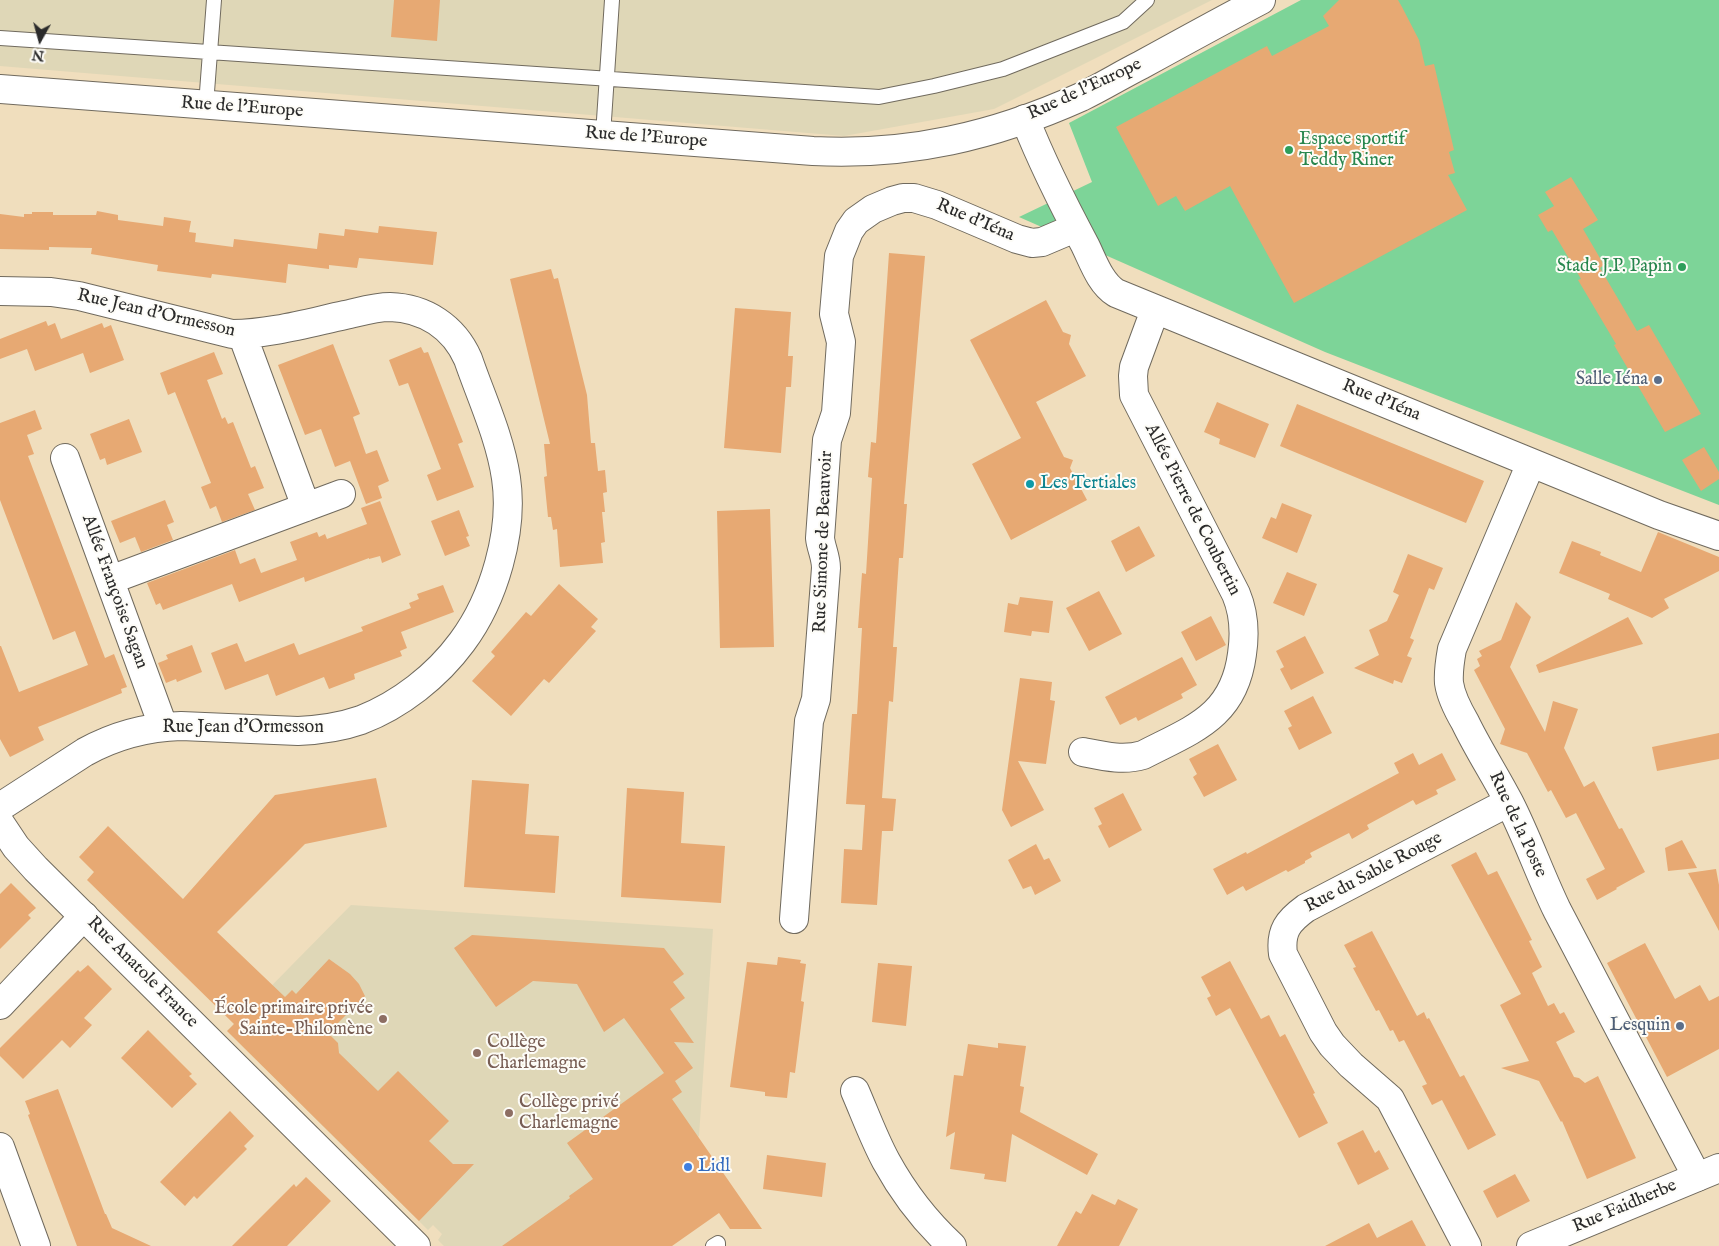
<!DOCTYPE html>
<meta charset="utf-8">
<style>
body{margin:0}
#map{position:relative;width:1719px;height:1246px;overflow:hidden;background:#f0debd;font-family:"IM FELL English",serif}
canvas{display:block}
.north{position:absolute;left:15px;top:15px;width:50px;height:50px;-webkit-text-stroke:4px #fdfcf7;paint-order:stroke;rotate:187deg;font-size:14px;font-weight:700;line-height:20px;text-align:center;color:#2b2b2b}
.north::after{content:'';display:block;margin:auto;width:18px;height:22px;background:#2b2b2b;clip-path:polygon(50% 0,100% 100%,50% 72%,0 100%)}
</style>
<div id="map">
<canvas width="1719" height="1246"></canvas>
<div class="north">N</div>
</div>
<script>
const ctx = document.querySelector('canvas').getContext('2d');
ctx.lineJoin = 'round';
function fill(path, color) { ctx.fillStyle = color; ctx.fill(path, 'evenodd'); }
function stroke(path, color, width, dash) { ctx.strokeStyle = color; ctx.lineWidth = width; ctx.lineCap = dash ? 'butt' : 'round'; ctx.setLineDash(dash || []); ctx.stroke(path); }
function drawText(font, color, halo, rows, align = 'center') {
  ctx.font = font + ' "IM FELL English",serif'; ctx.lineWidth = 4; ctx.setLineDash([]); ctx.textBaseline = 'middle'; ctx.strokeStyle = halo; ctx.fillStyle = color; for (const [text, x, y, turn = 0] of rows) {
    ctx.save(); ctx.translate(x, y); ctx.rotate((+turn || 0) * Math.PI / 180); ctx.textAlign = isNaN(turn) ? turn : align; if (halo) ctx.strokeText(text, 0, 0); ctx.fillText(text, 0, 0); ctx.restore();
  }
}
const built = new Path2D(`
 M 0,0 L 1212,0 L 994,109 L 844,136 L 0,66 Z
 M 351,905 L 713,929 L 699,1136 L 544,1246 L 444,1246 L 438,1240 L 442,1234 L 433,1225 L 428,1230 L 227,1031 Z`);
const green = new Path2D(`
 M 1301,0 L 1719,0 L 1719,505 L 1325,352 L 1019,217 L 1092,182 L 1069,123 Z`);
const building = new Path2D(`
 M 394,0 L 440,0 L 437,41 L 391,37 Z
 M 1339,0 L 1398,0 L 1402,7 L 1419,40 L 1425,66 L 1434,64 L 1454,150 L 1449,152 L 1455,173 L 1448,175 L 1467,210 L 1294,303 L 1230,186 L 1185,211 L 1176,196 L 1158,206 L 1116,127 L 1267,46 L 1272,56 L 1329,26 L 1323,16 Z
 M 1571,177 L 1598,220 L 1583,229 L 1604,265 L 1600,268 L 1637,331 L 1649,325 L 1701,414 L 1665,432 L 1614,345 L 1616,344 L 1578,280 L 1581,279 L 1552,230 L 1548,232 L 1538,215 L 1554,206 L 1545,192 Z
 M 97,211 L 118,215 L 118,220 L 163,226 L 164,217 L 191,221 L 189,232 L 196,233 L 195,242 L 233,247 L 234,239 L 317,249 L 319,233 L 344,236 L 345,229 L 378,233 L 379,226 L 437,232 L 433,265 L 359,258 L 357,268 L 329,265 L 329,269 L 288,264 L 286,283 L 212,274 L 211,278 L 157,271 L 158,265 L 91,254 L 92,248 L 49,247 L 49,250 L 0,249 L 0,214 L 24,217 L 24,214 L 32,214 L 32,212 L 53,212 L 53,215 L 96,215 Z
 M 889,253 L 925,256 L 904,504 L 907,504 L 903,558 L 899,558 L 896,603 L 893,647 L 897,647 L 893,702 L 889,701 L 882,798 L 896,799 L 893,831 L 882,831 L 877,905 L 841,903 L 844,849 L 862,850 L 865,805 L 846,804 L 852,714 L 857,714 L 862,628 L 858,628 L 862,573 L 866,574 L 872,478 L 868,477 L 871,442 L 876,443 Z
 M 551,269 L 554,279 L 558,278 L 587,395 L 591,443 L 595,443 L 598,471 L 605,470 L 607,492 L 603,493 L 605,512 L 602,512 L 605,542 L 601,543 L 603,563 L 560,567 L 557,529 L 553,530 L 551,517 L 548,517 L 544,477 L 547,476 L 544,444 L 550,444 L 510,279 Z
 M 1046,300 L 1063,332 L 1071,335 L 1069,344 L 1086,376 L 1036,402 L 1064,457 L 1073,460 L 1070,468 L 1087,500 L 1011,540 L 972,464 L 1021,438 L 970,340 Z
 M 735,308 L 791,312 L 788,356 L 793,356 L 791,387 L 786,387 L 781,453 L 724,448 Z
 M 46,321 L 48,326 L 55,323 L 61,339 L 102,323 L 104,328 L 111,325 L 124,360 L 90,373 L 83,353 L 35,371 L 27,349 L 0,359 L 0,339 Z
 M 333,344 L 360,414 L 353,417 L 366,454 L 377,450 L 389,481 L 378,486 L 382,498 L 366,504 L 350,461 L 335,467 L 321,429 L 305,435 L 278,365 Z
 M 421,347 L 424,353 L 428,352 L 463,442 L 458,444 L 474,487 L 437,501 L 427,475 L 441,469 L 408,383 L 399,386 L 389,360 Z
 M 214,352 L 223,374 L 207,380 L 222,419 L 225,417 L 228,424 L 233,422 L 251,468 L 255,466 L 264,488 L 248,494 L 255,510 L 222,522 L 216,506 L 210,509 L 201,487 L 211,483 L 175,392 L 168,395 L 160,373 Z
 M 1217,402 L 1269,424 L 1255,458 L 1219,444 L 1220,439 L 1204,432 Z
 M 1297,404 L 1484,481 L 1466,523 L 1280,446 Z
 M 35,410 L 42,429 L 27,435 L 34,454 L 28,456 L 105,658 L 114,654 L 127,687 L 121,689 L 122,693 L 38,727 L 44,740 L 10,757 L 0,739 L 0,646 L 1,646 L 19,692 L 88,665 L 75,631 L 53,640 L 0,500 L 0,423 Z
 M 129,419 L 142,452 L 107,465 L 105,458 L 100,460 L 90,434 Z
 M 1704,447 L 1719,472 L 1719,479 L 1701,491 L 1682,460 Z
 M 165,500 L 174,522 L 167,525 L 173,540 L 141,552 L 135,537 L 120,543 L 111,521 Z
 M 380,501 L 401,555 L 382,563 L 380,556 L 369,559 L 369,558 L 305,582 L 304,577 L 239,602 L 232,584 L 163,610 L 160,603 L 156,605 L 147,583 L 235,550 L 240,564 L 255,558 L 261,573 L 297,560 L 290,542 L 317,532 L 319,537 L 325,534 L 327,539 L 367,524 L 361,508 Z
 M 1282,503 L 1312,515 L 1297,553 L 1262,538 L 1271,517 L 1276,519 Z
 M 770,509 L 774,647 L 720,648 L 717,511 Z
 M 459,510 L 469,536 L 466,537 L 470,546 L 445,556 L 431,521 Z
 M 1139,526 L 1155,556 L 1126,572 L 1111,541 Z
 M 1658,532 L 1719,557 L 1719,571 L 1664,599 L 1669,608 L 1652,618 L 1608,599 L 1610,594 L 1559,573 L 1572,541 L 1601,552 L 1600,555 L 1641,572 Z
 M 1408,554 L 1443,568 L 1434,590 L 1429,588 L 1410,638 L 1414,640 L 1407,656 L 1412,658 L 1402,683 L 1394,680 L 1393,684 L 1354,668 L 1379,655 L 1369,630 L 1387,621 L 1399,595 L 1393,592 Z
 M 1287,572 L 1317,584 L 1304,616 L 1273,603 Z
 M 559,584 L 598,619 L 591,627 L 596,631 L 549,683 L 544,679 L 511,716 L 472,681 L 495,656 L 491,652 L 526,612 L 531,616 Z
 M 443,585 L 454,612 L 401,632 L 407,648 L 400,651 L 402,656 L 354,674 L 355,679 L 329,689 L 324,677 L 276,696 L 268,674 L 225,690 L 211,653 L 237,643 L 245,662 L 294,643 L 299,655 L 363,631 L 361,627 L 411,608 L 409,603 L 419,599 L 417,594 Z
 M 1099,591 L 1122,634 L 1089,651 L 1066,608 Z
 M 1020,597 L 1053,601 L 1049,633 L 1032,631 L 1031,636 L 1004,632 L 1008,603 L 1018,605 Z
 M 1516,602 L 1531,617 L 1510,667 L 1545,732 L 1553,701 L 1578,709 L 1564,748 L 1584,787 L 1594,781 L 1619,829 L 1622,828 L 1645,872 L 1616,888 L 1617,889 L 1597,900 L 1586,879 L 1605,869 L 1576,813 L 1566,818 L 1551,790 L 1548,792 L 1527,753 L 1500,744 L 1505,729 L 1474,670 L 1480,666 L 1477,659 L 1482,656 L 1479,651 L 1501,640 Z
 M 1211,616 L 1226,645 L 1196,661 L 1181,632 Z
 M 1628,617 L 1643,644 L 1539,673 L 1536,665 Z
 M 1305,636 L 1324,673 L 1291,690 L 1280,669 L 1284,667 L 1276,651 Z
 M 192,645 L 202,672 L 177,682 L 176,679 L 166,683 L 158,663 L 168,659 L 166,655 Z
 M 1182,657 L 1197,685 L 1181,694 L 1183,698 L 1138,721 L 1136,717 L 1120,725 L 1105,697 Z
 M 1020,678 L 1052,682 L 1050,700 L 1055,701 L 1046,764 L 1018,761 L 1044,810 L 1011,827 L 1002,810 Z
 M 1313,696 L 1332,733 L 1299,750 L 1288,728 L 1292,726 L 1284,711 Z
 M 1719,733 L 1719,759 L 1657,771 L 1652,747 Z
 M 1218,744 L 1237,780 L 1204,797 L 1193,777 L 1197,774 L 1189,759 Z
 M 1413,753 L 1419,765 L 1442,753 L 1456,780 L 1436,790 L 1438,794 L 1416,805 L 1413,800 L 1367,825 L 1369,829 L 1352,839 L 1349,833 L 1310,853 L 1312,857 L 1305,861 L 1305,863 L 1288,872 L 1286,870 L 1246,891 L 1243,886 L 1227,895 L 1213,869 L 1246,852 L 1247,854 L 1399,773 L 1394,763 Z
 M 376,778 L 387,827 L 305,844 L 217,932 L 285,997 L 292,990 L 296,994 L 329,959 L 350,974 L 359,984 L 365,996 L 328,1033 L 338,1043 L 339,1053 L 378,1091 L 398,1071 L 449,1121 L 429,1141 L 453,1164 L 474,1164 L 419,1221 L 227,1031 L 234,1024 L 87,880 L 94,872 L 79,857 L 108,826 L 183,899 L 275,795 Z
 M 472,780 L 529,784 L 525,834 L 559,836 L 555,893 L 464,887 Z
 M 627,788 L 684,792 L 681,843 L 725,846 L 721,903 L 621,897 Z
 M 1123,793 L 1142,830 L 1109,848 L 1098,826 L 1102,824 L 1094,808 Z
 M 1682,840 L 1697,868 L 1668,871 L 1665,848 Z
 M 1036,844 L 1044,860 L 1049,858 L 1061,881 L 1035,895 L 1031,886 L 1023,889 L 1008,860 Z
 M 1476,852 L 1488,875 L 1497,871 L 1532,940 L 1529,941 L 1542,967 L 1532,973 L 1548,1006 L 1554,1003 L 1560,1014 L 1564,1012 L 1575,1032 L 1556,1042 L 1574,1077 L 1579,1078 L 1585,1083 L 1598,1076 L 1636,1158 L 1587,1179 L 1562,1121 L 1561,1122 L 1539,1081 L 1501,1068 L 1529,1061 L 1500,1005 L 1521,994 L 1451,865 Z
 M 1716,869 L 1719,885 L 1719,931 L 1688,873 Z
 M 11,883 L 36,908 L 28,915 L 31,918 L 0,949 L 0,894 Z
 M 1372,931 L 1417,1016 L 1424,1012 L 1427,1019 L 1429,1018 L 1460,1077 L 1464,1075 L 1496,1135 L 1468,1150 L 1442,1100 L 1432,1105 L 1422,1086 L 1427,1084 L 1404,1040 L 1399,1042 L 1393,1030 L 1390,1031 L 1379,1010 L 1376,1011 L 1353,968 L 1356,967 L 1344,945 Z
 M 472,935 L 664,948 L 684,974 L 673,982 L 685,998 L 670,1009 L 694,1043 L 674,1042 L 693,1068 L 675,1081 L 682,1092 L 672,1099 L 762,1229 L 730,1229 L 719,1213 L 672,1246 L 502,1246 L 570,1198 L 569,1196 L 593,1179 L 567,1143 L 664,1073 L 624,1018 L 604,1032 L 577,984 L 533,981 L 496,1007 L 454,948 Z
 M 1645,943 L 1675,999 L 1700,985 L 1709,1001 L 1719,996 L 1719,1049 L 1667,1077 L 1607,963 Z
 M 778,957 L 801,960 L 800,963 L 806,964 L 801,1001 L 804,1002 L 795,1073 L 790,1072 L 787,1098 L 765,1096 L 765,1092 L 730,1087 L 747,962 L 777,965 Z
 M 1230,961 L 1261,1019 L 1269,1015 L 1280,1037 L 1285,1034 L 1315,1093 L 1313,1094 L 1328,1123 L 1299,1138 L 1230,1008 L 1216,1016 L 1207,998 L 1211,996 L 1201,977 Z
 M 878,963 L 912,966 L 906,1026 L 872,1022 Z
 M 88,965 L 112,989 L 84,1018 L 92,1025 L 70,1048 L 62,1040 L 23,1079 L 0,1056 L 0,1048 L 78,970 L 80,972 Z
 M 148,1030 L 192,1074 L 189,1076 L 197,1084 L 172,1108 L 121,1058 Z
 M 998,1043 L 1026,1046 L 1020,1086 L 1024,1087 L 1020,1112 L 1098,1154 L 1087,1175 L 1012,1134 L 1006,1182 L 984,1179 L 985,1174 L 950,1169 L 955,1132 L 946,1137 L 954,1075 L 963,1076 L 968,1044 L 998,1048 Z
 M 58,1089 L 105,1214 L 106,1214 L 112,1228 L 151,1246 L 77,1246 L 28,1115 L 30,1114 L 25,1101 Z
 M 230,1111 L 254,1136 L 244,1146 L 247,1149 L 197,1199 L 194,1196 L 185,1206 L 160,1182 Z
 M 1363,1130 L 1375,1153 L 1379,1150 L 1389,1169 L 1358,1185 L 1337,1143 Z
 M 767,1155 L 826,1163 L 822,1197 L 763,1189 Z
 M 1515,1174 L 1530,1201 L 1497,1218 L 1483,1191 Z
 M 306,1177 L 331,1201 L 287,1246 L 232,1246 L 294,1184 L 296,1187 Z
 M 1092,1194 L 1115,1205 L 1118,1199 L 1138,1209 L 1119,1246 L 1057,1246 L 1076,1211 L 1081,1214 Z
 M 1412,1220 L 1426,1246 L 1325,1246 L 1369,1223 L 1377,1238 Z`);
const lane = new Path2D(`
 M 0,38 L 879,97 L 934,86 L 1003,69 L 1123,22 L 1147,0
 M 206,105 L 214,0
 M 603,135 L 612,0
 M 713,1246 L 718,1243 L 718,1246`);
const street = new Path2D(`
 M 1025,119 C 1042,162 1063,204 1085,245 C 1093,261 1100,283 1116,293 L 1659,515 L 1719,536
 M 0,291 L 51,292 L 79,296 L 232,334 C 270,334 308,323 345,315 C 359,312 375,307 390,307 C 425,308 454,327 468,359 C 481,397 500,437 506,478 C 514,531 494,599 462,642 C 437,676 400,705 361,720 C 341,727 319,730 298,731 L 181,726 C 147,727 114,736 85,752 L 0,807
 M 242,334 L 306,507
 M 65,458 L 163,726
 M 1531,463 L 1452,649 C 1450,660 1448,671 1449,683 C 1451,697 1458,710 1465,722 C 1478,749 1495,775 1509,802 C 1527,837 1540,875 1557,910 L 1697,1177
 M 110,580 L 341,494
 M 1083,752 C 1103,756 1123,761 1143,755 C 1193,729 1234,717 1242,654 C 1245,634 1244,613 1236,594 L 1134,395 L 1133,376 L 1134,367 L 1155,310
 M 794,919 L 809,721 L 816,699 L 826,568 C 826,557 821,548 820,538 L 827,440 L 836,413 L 841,342 L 834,314 L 839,256 L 849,231 L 856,221 L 873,209 L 892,201 L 903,198 L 914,198 L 937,205 L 1017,239 L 1032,243 L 1042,242 L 1075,228
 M 0,1005 L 84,916
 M 855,1091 C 865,1114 874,1139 886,1161 C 903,1192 926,1222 952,1246
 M 0,1147 L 36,1246
 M 1467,1246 L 1390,1099 L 1351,1065 L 1332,1045 L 1323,1032 L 1283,954 C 1280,931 1288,921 1306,908 L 1509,802`);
const secondary = new Path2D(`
 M 0,89 L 813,151 C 909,156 994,136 1081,97 C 1102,87 1121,75 1141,65 C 1181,43 1221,21 1261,0
 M 0,823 L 16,847 L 36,869 L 416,1246
 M 1531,1246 L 1719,1168`);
const markers = [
 [1289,150,5,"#2e9e5b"],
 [1682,267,5,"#2e9e5b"],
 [1658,380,5,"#5c6f8a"],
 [1030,484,5,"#0f9aa8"],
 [383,1019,5,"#8d6e63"],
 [1680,1026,5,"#5c6f8a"],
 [477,1053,5,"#8d6e63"],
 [509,1113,5,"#8d6e63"],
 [688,1167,5,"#3f7fe0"]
];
const streetNames = [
 ["Rue de l'Europe",1085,90,-25],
 ["Rue de l'Europe",242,108,4],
 ["Rue de l'Europe",646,138,4],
 ["Rue d'Iéna",975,221,23],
 ["Rue Jean d'Ormesson",156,314,13],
 ["Rue d'Iéna",1381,401,22],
 ["Allée Pierre de Coubertin",1192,510,63],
 ["Rue Simone de Beauvoir",824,542,-88],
 ["Allée Françoise Sagan",114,592,70],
 ["Rue Jean d'Ormesson",243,728],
 ["Rue de la Poste",1517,825,65],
 ["Rue du Sable Rouge",1374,873,-28],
 ["Rue Anatole France",142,973,45],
 ["Rue Faidherbe",1625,1207,-23]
];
const leisureNames = [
 ["Espace sportif",1299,140],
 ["Teddy Riner",1299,161],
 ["Stade J.P. Papin",1672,267,"right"]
];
const serviceNames = [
 ["Salle Iéna",1648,380],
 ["Lesquin",1670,1026]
];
const cultureNames = [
 ["Les Tertiales",1040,484]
];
const educationNames = [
 ["École primaire privée",373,1009,"right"],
 ["Sainte-Philomène",373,1030,"right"],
 ["Collège",487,1043],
 ["Charlemagne",487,1064],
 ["Collège privé",519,1103],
 ["Charlemagne",519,1124]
];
const shopNames = [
 ["Lidl",698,1167]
];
fill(built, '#dfd7b7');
fill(green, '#7dd498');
fill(building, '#e7a973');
stroke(lane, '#706a5e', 16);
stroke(street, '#706a5e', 30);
stroke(secondary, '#706a5e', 30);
stroke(lane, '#fff', 14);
stroke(street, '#fff', 28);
stroke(secondary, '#fff', 28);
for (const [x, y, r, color] of markers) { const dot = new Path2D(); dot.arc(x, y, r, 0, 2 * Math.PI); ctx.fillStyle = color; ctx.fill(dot); stroke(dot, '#fdfcf7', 2); }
drawText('18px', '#2b2b2b', '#fdfcf7', streetNames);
drawText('18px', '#27864d', '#fdfcf7', leisureNames, 'left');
drawText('18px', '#4e5e75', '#fdfcf7', serviceNames, 'right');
drawText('18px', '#0d838f', '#fdfcf7', cultureNames, 'left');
drawText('18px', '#785e54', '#fdfcf7', educationNames, 'left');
drawText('18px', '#366cbe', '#fdfcf7', shopNames, 'left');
</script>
